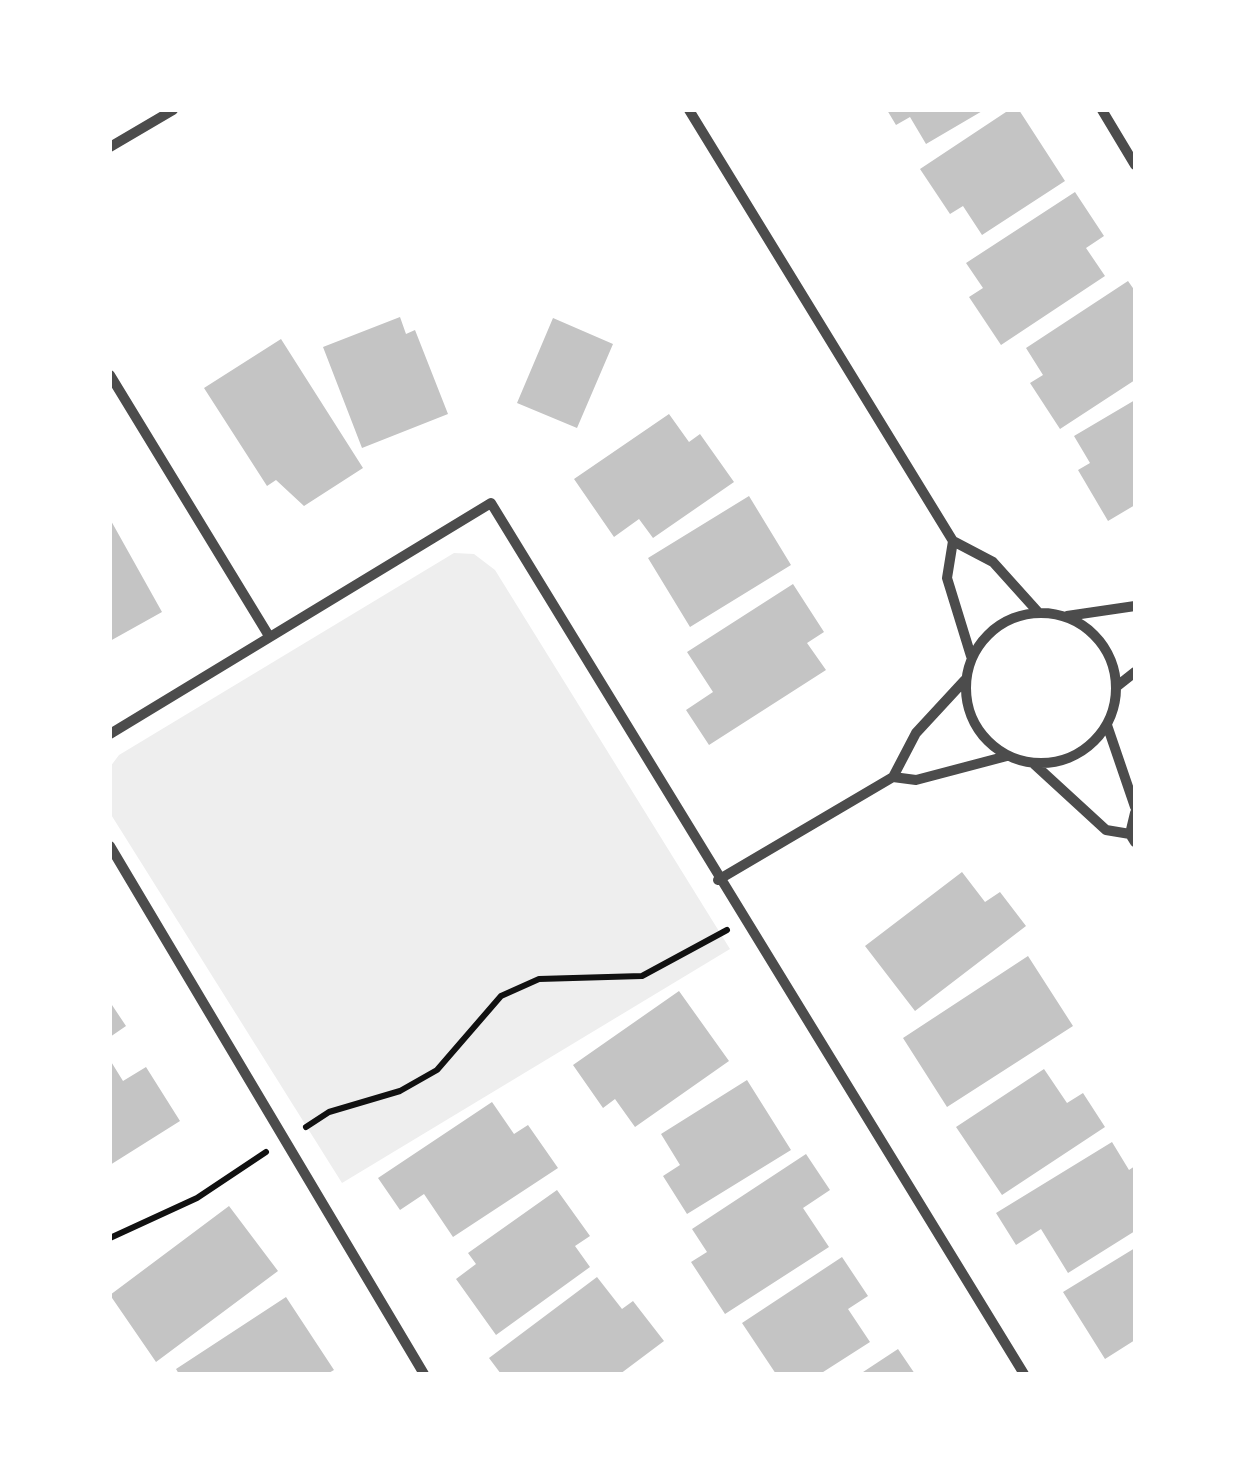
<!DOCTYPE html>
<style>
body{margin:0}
#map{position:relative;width:1245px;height:1484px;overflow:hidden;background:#fff;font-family:Overpass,sans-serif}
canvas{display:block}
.frame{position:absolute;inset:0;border:112px solid #fff;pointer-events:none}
</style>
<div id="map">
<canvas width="1245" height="1484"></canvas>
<div class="frame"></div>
</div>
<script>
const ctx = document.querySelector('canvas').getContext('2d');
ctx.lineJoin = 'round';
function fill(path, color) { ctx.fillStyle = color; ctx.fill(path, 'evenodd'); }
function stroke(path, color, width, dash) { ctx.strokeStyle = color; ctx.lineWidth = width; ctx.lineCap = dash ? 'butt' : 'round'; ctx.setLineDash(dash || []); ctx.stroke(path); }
const green = new Path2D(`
 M 454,553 L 474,554 L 495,570 L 730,949 L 342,1183 L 110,813 L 110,767 L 119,755 Z`);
const building = new Path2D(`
 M 887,110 L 984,110 L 926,144 L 910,117 L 896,125 Z
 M 1009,110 L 1019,110 L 1065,181 L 982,235 L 963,206 L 950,214 L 920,169 Z
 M 1075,192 L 1104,236 L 1086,248 L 1105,276 L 1001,345 L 969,297 L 983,288 L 966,263 Z
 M 1128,281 L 1135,291 L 1135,380 L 1060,429 L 1030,383 L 1043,375 L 1026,348 Z
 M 400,317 L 406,334 L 415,330 L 448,414 L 362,448 L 323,347 Z
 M 553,318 L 613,344 L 577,428 L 517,403 Z
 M 281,339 L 363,468 L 304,506 L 276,480 L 267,486 L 204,388 Z
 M 1135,400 L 1135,505 L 1108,521 L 1078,470 L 1090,463 L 1074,436 Z
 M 669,414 L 689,442 L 700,434 L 734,482 L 653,538 L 639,519 L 614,537 L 574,479 Z
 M 749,496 L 791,565 L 690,627 L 648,558 Z
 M 110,519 L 162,612 L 110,641 Z
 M 793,584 L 824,632 L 807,643 L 826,670 L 709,745 L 686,710 L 713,692 L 687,652 Z
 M 962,872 L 985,902 L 1000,892 L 1026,926 L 915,1011 L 865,946 Z
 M 1028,956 L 1073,1026 L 947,1107 L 903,1038 Z
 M 679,991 L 729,1061 L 635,1127 L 615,1099 L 603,1108 L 573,1065 Z
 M 110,1002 L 126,1026 L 110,1037 Z
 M 110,1060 L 123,1081 L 146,1067 L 180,1121 L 110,1165 Z
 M 1044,1069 L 1067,1103 L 1083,1093 L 1105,1127 L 1002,1195 L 956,1127 Z
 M 747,1080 L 791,1150 L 687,1214 L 663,1176 L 680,1165 L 661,1134 Z
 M 492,1102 L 514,1134 L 528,1125 L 558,1168 L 453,1237 L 424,1194 L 400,1210 L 378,1178 Z
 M 1112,1142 L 1129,1170 L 1135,1166 L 1135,1231 L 1068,1273 L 1041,1229 L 1016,1245 L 996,1213 Z
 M 806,1154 L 830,1190 L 803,1208 L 829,1247 L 725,1314 L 691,1262 L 707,1252 L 692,1229 Z
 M 557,1190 L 590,1236 L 575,1246 L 590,1267 L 496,1335 L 456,1279 L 476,1264 L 468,1253 Z
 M 229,1206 L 278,1271 L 156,1362 L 110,1295 Z
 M 1135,1248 L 1135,1340 L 1105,1359 L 1063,1292 Z
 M 842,1257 L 868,1296 L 848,1309 L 870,1342 L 820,1374 L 776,1374 L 742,1323 Z
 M 597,1277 L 622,1309 L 633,1301 L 664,1341 L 620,1374 L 501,1374 L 489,1358 Z
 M 286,1297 L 334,1370 L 327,1374 L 179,1374 L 176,1369 Z
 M 898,1349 L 915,1374 L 860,1374 Z`);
const path = new Path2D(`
 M 306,1127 L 329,1112 L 400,1091 L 437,1070 L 501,996 L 539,979 L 642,976 L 727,930
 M 110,1238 L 197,1198 L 266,1152`);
const minor = new Path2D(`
 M 689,110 L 953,541
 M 1102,110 L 1135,165
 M 110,147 L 173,110
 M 110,375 L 269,636
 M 953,541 L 947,578 L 971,656
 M 953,541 L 993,562 L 1038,612
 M966 688a75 75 0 1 1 150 0a75 75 0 1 1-150 0Z
 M 1067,616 L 1135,606
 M 1116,687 L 1135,672
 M 1107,725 L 1135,807
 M 110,734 L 491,503 L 1024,1374
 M 1033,763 L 1106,830 L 1130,834
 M 893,777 L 916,780 L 1007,756
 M 1135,813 L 1130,834 L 1135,842
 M 110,846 L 424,1374
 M 718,880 L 893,777 L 916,733 L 965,680`);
fill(green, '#eee');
fill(building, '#c4c4c4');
stroke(path, '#111', 6);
stroke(minor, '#4c4c4c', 10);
</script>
